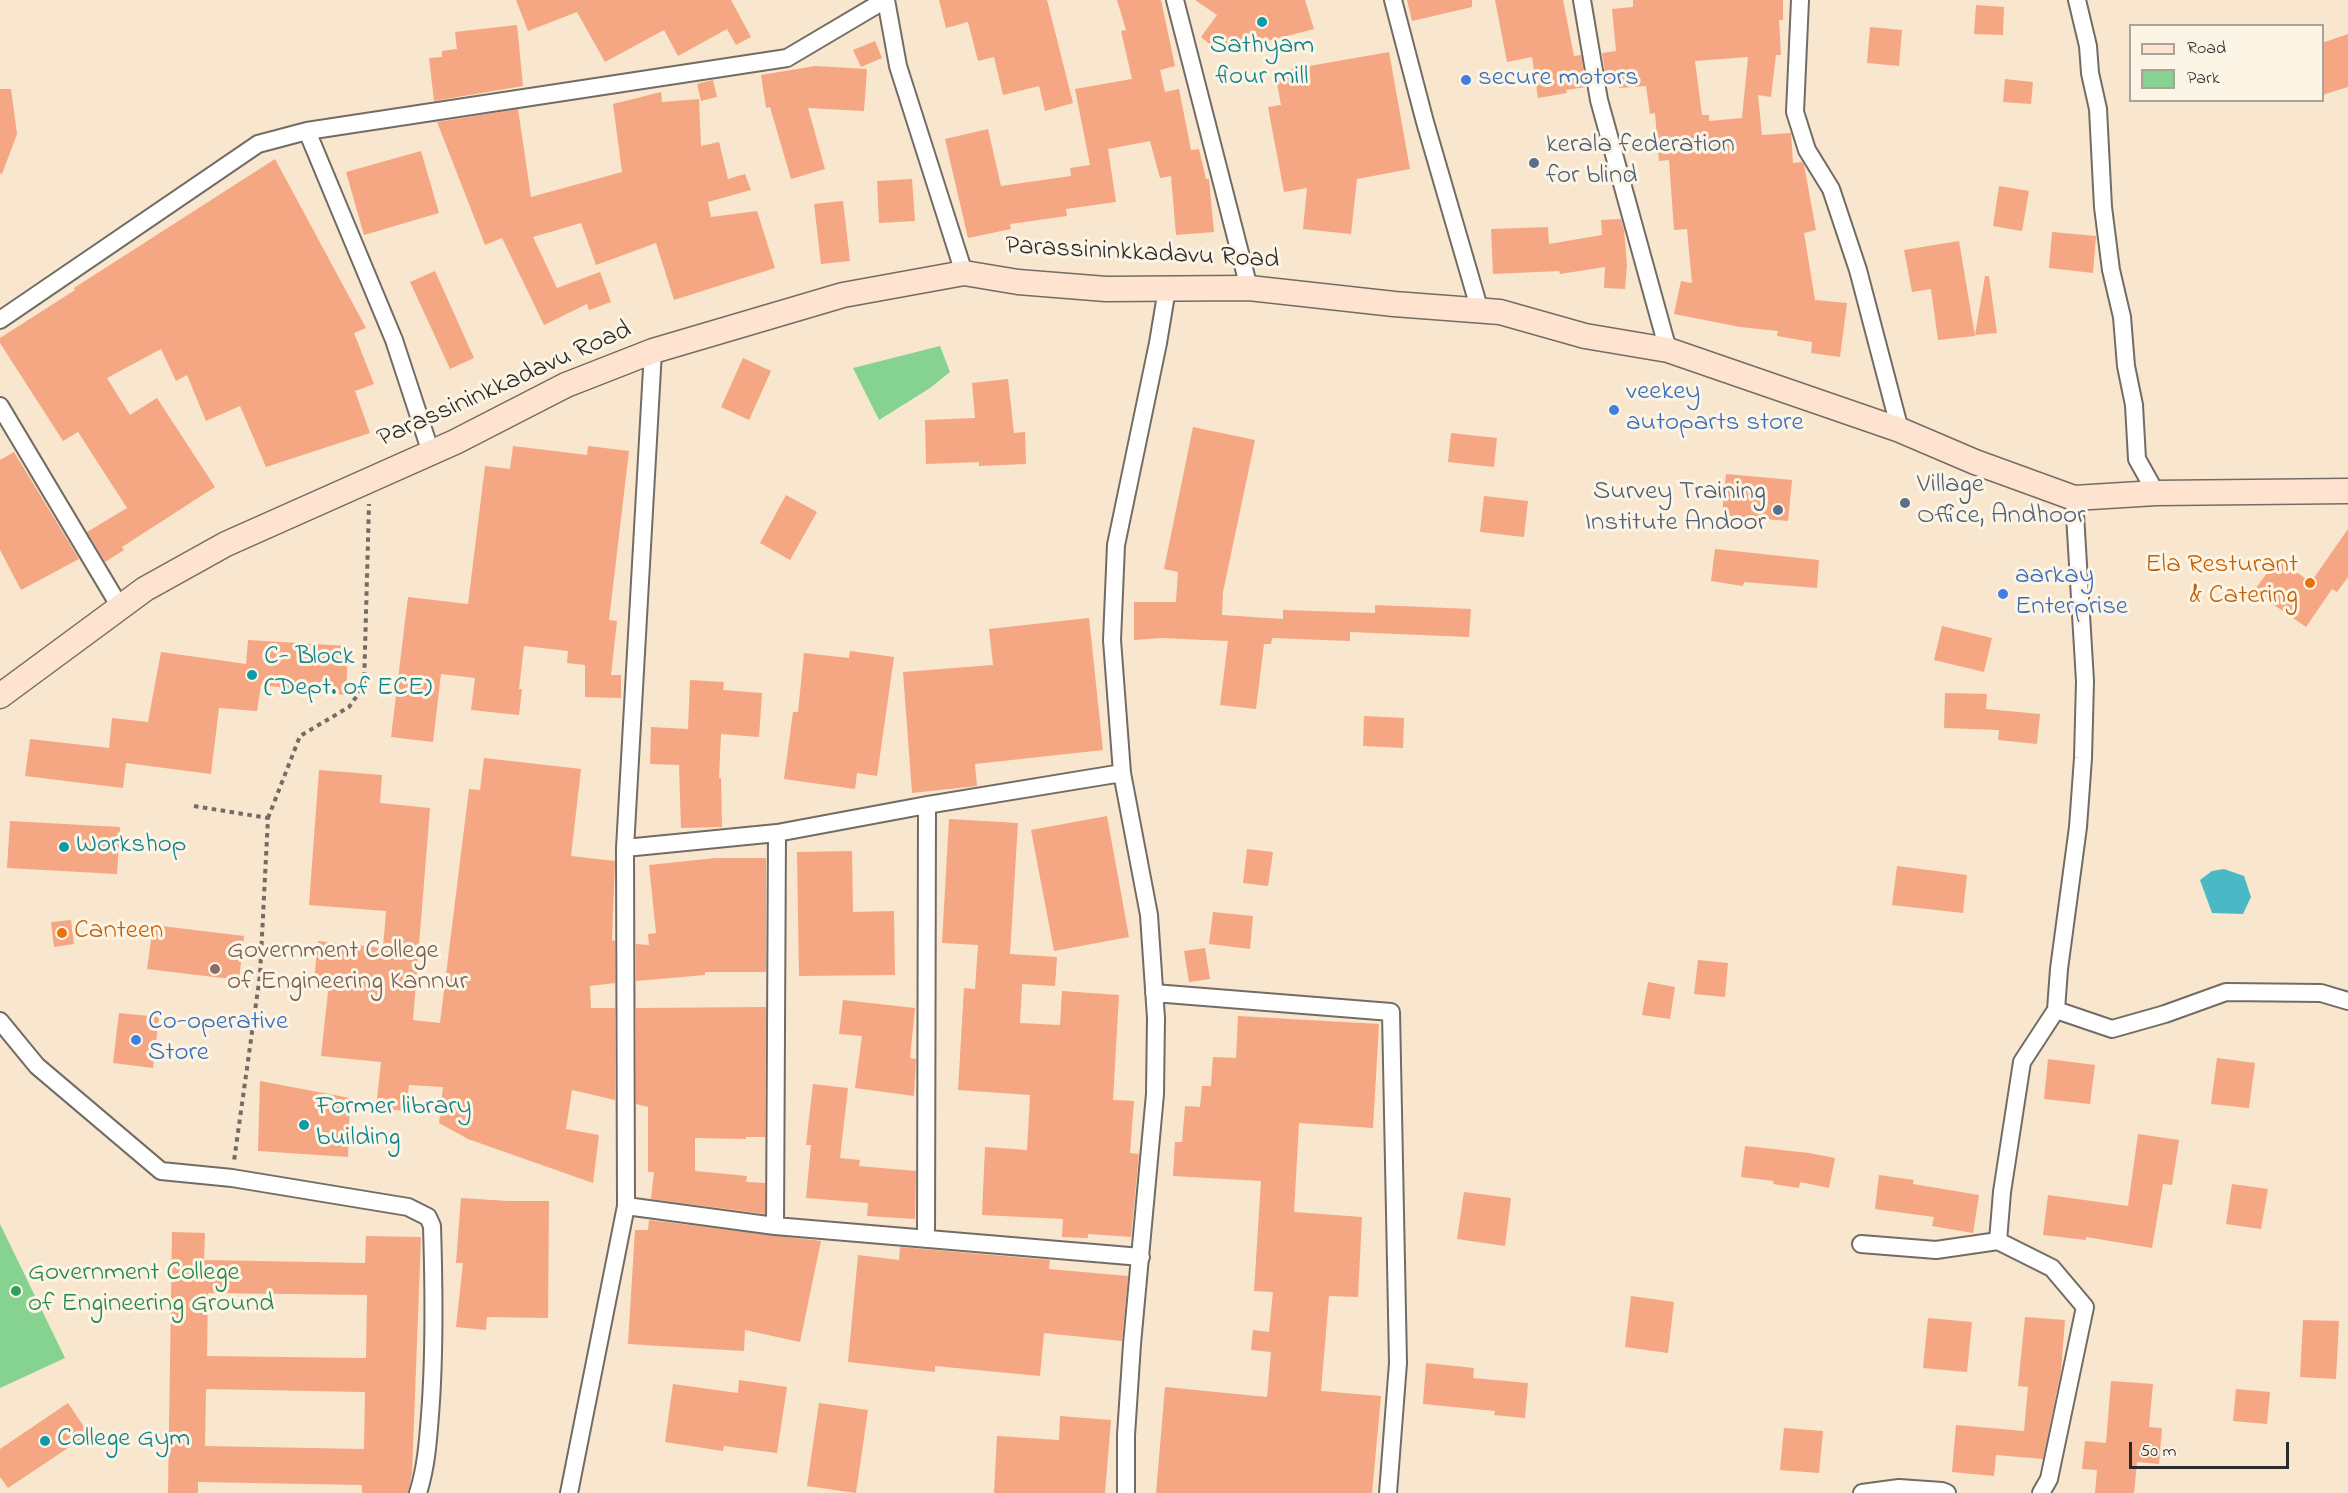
<!DOCTYPE html>
<style>
body{margin:0}
#map{position:relative;width:2348px;height:1493px;overflow:hidden;background:#f8e6ce;font-family:"Indie Flower",sans-serif}
canvas{display:block}
.legend{position:absolute;left:2129px;top:24px;width:195px;height:78px;box-sizing:border-box;background:#fcf5e5;border:2px solid #a8a49b;margin:0;padding:8px 10px;list-style:none;font-size:18px;color:#2b2b2b}
.legend li{display:flex;align-items:center;gap:12px;height:30px}
.legend b{width:30px;border:2px solid #a8a49b}
.scale{position:absolute;left:2129px;top:1442px;width:160px;height:27px;box-sizing:border-box;border:3px solid #2b2b2b;border-top:0;padding-left:8px;font-size:18px;line-height:21px;white-space:nowrap;color:#2b2b2b;-webkit-text-stroke:4px #fcf5e5;paint-order:stroke}
</style>
<div id="map">
<canvas width="2348" height="1493"></canvas>
<ul class="legend">
<li><b style="height:8px;background:#fee3d1"></b>Road</li>
<li><b style="height:16px;background:#86d290"></b>Park</li>
</ul>
<div class="scale">50 m</div>
</div>
<script>
const ctx = document.querySelector('canvas').getContext('2d');
ctx.lineJoin = 'round';
function fill(path, color) { ctx.fillStyle = color; ctx.fill(path, 'evenodd'); }
function stroke(path, color, width, dash) { ctx.strokeStyle = color; ctx.lineWidth = width; ctx.lineCap = dash ? 'butt' : 'round'; ctx.setLineDash(dash || []); ctx.stroke(path); }
function drawText(font, color, halo, rows, align = 'center') {
  ctx.font = font + ' "Indie Flower",sans-serif'; ctx.lineWidth = 6; ctx.setLineDash([]); ctx.textBaseline = 'middle'; ctx.strokeStyle = halo; ctx.fillStyle = color; for (const [text, x, y, turn = 0] of rows) {
    ctx.save(); ctx.translate(x, y); ctx.rotate((+turn || 0) * Math.PI / 180); ctx.textAlign = isNaN(turn) ? turn : align; if (halo) ctx.strokeText(text, 0, 0); ctx.fillText(text, 0, 0); ctx.restore();
  }
}
const green = new Path2D(`
 M 940,346 L 950,372 L 930,388 L 879,420 L 853,368 Z
 M 0,1224 L 65,1358 L 0,1388 Z`);
const water = new Path2D(`
 M 2224,869 L 2244,876 L 2251,897 L 2243,914 L 2212,913 L 2200,880 L 2212,871 Z`);
const building = new Path2D(`
 M 516,0 L 731,0 L 751,37 L 736,45 L 727,29 L 678,56 L 664,30 L 605,62 L 577,12 L 528,31 Z
 M 939,0 L 1047,0 L 1073,103 L 1045,111 L 1039,86 L 1003,95 L 994,57 L 978,61 L 968,22 L 946,28 Z
 M 1117,0 L 1161,0 L 1175,66 L 1160,70 L 1165,92 L 1179,89 L 1191,150 L 1199,149 L 1206,179 L 1209,179 L 1214,232 L 1176,235 L 1171,176 L 1160,178 L 1150,141 L 1108,149 L 1116,202 L 1066,209 L 1067,216 L 1010,224 L 1011,229 L 968,238 L 945,139 L 988,129 L 1001,186 L 1071,176 L 1070,168 L 1090,165 L 1075,89 L 1132,79 L 1121,31 L 1126,30 Z
 M 1195,0 L 1305,0 L 1314,29 L 1221,53 L 1201,37 L 1217,15 Z
 M 1407,0 L 1472,0 L 1472,7 L 1412,21 Z
 M 1495,0 L 1563,0 L 1574,56 L 1581,55 L 1586,87 L 1566,90 L 1567,93 L 1538,98 L 1532,57 L 1507,62 Z
 M 1633,0 L 1783,0 L 1783,20 L 1779,20 L 1781,55 L 1776,55 L 1771,97 L 1758,95 L 1762,135 L 1791,133 L 1793,163 L 1802,162 L 1804,165 L 1816,230 L 1804,233 L 1815,300 L 1847,303 L 1840,357 L 1811,353 L 1812,342 L 1777,336 L 1778,331 L 1740,327 L 1674,314 L 1681,281 L 1692,283 L 1687,229 L 1674,230 L 1669,160 L 1659,161 L 1655,113 L 1650,114 L 1646,86 L 1619,88 L 1618,83 L 1607,85 L 1602,53 L 1616,51 L 1612,9 L 1633,7 ZM 1748,57 L 1742,118 L 1709,121 L 1709,115 L 1702,115 L 1695,61 Z
 M 1976,5 L 2004,7 L 2003,35 L 1974,34 Z
 M 517,25 L 523,86 L 434,101 L 429,58 L 442,57 L 442,51 L 457,49 L 455,32 Z
 M 1870,27 L 1902,30 L 1899,66 L 1867,63 Z
 M 2348,34 L 2348,87 L 2322,95 L 2322,43 Z
 M 875,41 L 882,58 L 861,67 L 853,50 Z
 M 1389,52 L 1410,169 L 1357,179 L 1351,234 L 1303,229 L 1307,188 L 1284,192 L 1268,107 L 1281,105 L 1275,72 Z
 M 815,66 L 867,69 L 864,111 L 808,108 L 825,169 L 791,179 L 770,107 L 766,108 L 761,75 Z
 M 2005,79 L 2033,82 L 2031,104 L 2003,102 Z
 M 713,80 L 717,97 L 701,101 L 697,84 Z
 M 0,89 L 11,89 L 17,134 L 2,174 L 0,173 Z
 M 661,92 L 662,102 L 699,99 L 701,146 L 719,142 L 728,179 L 745,174 L 751,190 L 708,202 L 711,217 L 757,211 L 775,268 L 674,300 L 656,243 L 596,265 L 581,223 L 533,237 L 557,288 L 600,272 L 611,302 L 589,310 L 587,304 L 544,325 L 502,238 L 485,245 L 437,122 L 518,109 L 531,197 L 622,172 L 613,104 Z
 M 421,151 L 439,213 L 364,235 L 346,172 Z
 M 275,159 L 366,328 L 354,333 L 374,384 L 355,391 L 370,433 L 266,467 L 240,406 L 206,421 L 187,375 L 176,381 L 161,349 L 107,378 L 130,415 L 157,398 L 215,487 L 122,547 L 124,550 L 105,562 L 87,532 L 127,508 L 78,432 L 63,441 L 0,343 L 0,338 L 75,290 L 74,288 Z
 M 912,179 L 915,221 L 879,223 L 877,181 Z
 M 1999,186 L 2029,191 L 2022,231 L 1993,226 Z
 M 843,201 L 850,261 L 821,264 L 814,204 Z
 M 1621,219 L 1624,230 L 1627,265 L 1625,289 L 1604,288 L 1605,267 L 1560,274 L 1559,271 L 1493,274 L 1491,229 L 1548,227 L 1549,244 L 1602,235 L 1601,220 Z
 M 2052,232 L 2096,236 L 2093,273 L 2049,268 Z
 M 1959,241 L 1975,336 L 1938,340 L 1931,289 L 1912,292 L 1904,250 Z
 M 435,271 L 474,358 L 450,369 L 410,282 Z
 M 1985,276 L 1989,276 L 1997,333 L 1975,335 Z
 M 743,358 L 771,371 L 749,420 L 721,407 Z
 M 1008,379 L 1014,433 L 1025,432 L 1026,464 L 979,466 L 979,462 L 926,464 L 925,420 L 975,418 L 972,383 Z
 M 1193,427 L 1255,440 L 1223,592 L 1222,615 L 1283,619 L 1283,610 L 1375,613 L 1375,605 L 1471,609 L 1469,637 L 1350,632 L 1350,641 L 1272,638 L 1271,644 L 1264,644 L 1256,709 L 1220,705 L 1228,641 L 1161,638 L 1134,640 L 1134,602 L 1176,602 L 1178,572 L 1164,569 Z
 M 1451,433 L 1497,438 L 1494,467 L 1448,462 Z
 M 513,446 L 587,455 L 588,446 L 629,451 L 609,620 L 617,621 L 611,675 L 621,675 L 621,698 L 585,697 L 585,665 L 567,663 L 568,651 L 524,646 L 519,689 L 522,689 L 519,715 L 471,710 L 475,678 L 441,674 L 433,742 L 391,737 L 408,597 L 468,604 L 485,466 L 510,469 Z
 M 14,452 L 79,559 L 21,590 L 0,550 L 0,460 Z
 M 1726,474 L 1792,480 L 1788,521 L 1722,515 Z
 M 786,495 L 817,512 L 790,560 L 760,543 Z
 M 1484,496 L 1528,501 L 1524,537 L 1480,532 Z
 M 2348,529 L 2348,577 L 2337,592 L 2332,589 L 2306,627 L 2254,591 L 2277,559 L 2311,582 Z
 M 1715,549 L 1819,560 L 1817,588 L 1744,582 L 1743,586 L 1711,581 Z
 M 1089,618 L 1103,750 L 975,764 L 977,786 L 912,793 L 903,672 L 993,665 L 989,629 Z
 M 1942,626 L 1992,638 L 1984,672 L 1934,660 Z
 M 248,640 L 348,646 L 346,695 L 261,685 L 257,711 L 219,708 L 211,774 L 126,763 L 123,788 L 25,776 L 30,739 L 109,748 L 112,718 L 148,722 L 161,652 L 246,664 Z
 M 850,651 L 894,657 L 877,776 L 857,773 L 855,789 L 784,779 L 793,712 L 798,712 L 804,653 L 849,658 Z
 M 690,680 L 724,682 L 723,690 L 762,693 L 759,737 L 721,734 L 719,778 L 721,778 L 722,827 L 681,828 L 679,765 L 650,764 L 651,727 L 688,729 Z
 M 1945,693 L 1987,694 L 1986,709 L 2040,714 L 2037,744 L 1998,740 L 1999,730 L 1944,728 Z
 M 1364,716 L 1404,718 L 1403,748 L 1363,746 Z
 M 484,758 L 581,769 L 571,856 L 615,861 L 612,940 L 615,941 L 615,983 L 590,986 L 591,1008 L 615,1008 L 615,1100 L 572,1090 L 566,1129 L 599,1135 L 593,1183 L 468,1139 L 439,1123 L 443,1087 L 409,1085 L 406,1111 L 376,1108 L 381,1062 L 321,1056 L 329,983 L 314,982 L 318,941 L 383,948 L 386,911 L 309,905 L 319,770 L 382,775 L 380,803 L 430,808 L 413,1020 L 440,1023 L 469,789 L 480,790 Z
 M 1107,816 L 1129,937 L 1054,951 L 1031,830 Z
 M 949,819 L 1018,823 L 1010,954 L 1057,957 L 1055,986 L 1022,984 L 1020,1023 L 1060,1025 L 1062,991 L 1119,995 L 1113,1100 L 1134,1101 L 1130,1153 L 1139,1154 L 1131,1237 L 1088,1234 L 1088,1238 L 1062,1237 L 1063,1219 L 982,1215 L 985,1147 L 1027,1150 L 1030,1095 L 958,1090 L 964,988 L 975,989 L 978,945 L 942,943 Z
 M 10,821 L 120,827 L 117,874 L 7,868 Z
 M 1247,849 L 1273,852 L 1268,886 L 1243,883 Z
 M 852,851 L 853,912 L 894,911 L 895,975 L 799,976 L 797,852 Z
 M 716,858 L 766,858 L 766,972 L 705,972 L 705,975 L 636,981 L 636,944 L 649,945 L 648,934 L 656,933 L 649,865 Z
 M 1897,866 L 1967,875 L 1963,913 L 1892,905 Z
 M 1213,912 L 1253,916 L 1250,949 L 1209,944 Z
 M 71,920 L 74,944 L 54,947 L 51,922 Z
 M 153,925 L 244,936 L 239,980 L 147,969 Z
 M 1205,948 L 1210,979 L 1189,982 L 1184,951 Z
 M 1698,960 L 1728,963 L 1725,997 L 1694,994 Z
 M 1648,982 L 1675,987 L 1670,1019 L 1642,1015 Z
 M 843,1000 L 915,1008 L 910,1058 L 916,1059 L 914,1096 L 855,1088 L 862,1036 L 839,1034 Z
 M 766,1007 L 765,1137 L 746,1137 L 746,1139 L 695,1138 L 695,1171 L 747,1176 L 746,1182 L 765,1183 L 765,1214 L 651,1199 L 654,1172 L 648,1172 L 648,1107 L 636,1104 L 636,1008 Z
 M 119,1013 L 159,1017 L 153,1068 L 113,1063 Z
 M 1238,1016 L 1379,1024 L 1373,1128 L 1299,1123 L 1294,1212 L 1362,1217 L 1358,1297 L 1329,1296 L 1321,1391 L 1381,1396 L 1372,1493 L 1156,1493 L 1165,1387 L 1267,1397 L 1271,1352 L 1251,1350 L 1253,1330 L 1269,1332 L 1273,1292 L 1254,1291 L 1261,1181 L 1173,1176 L 1175,1142 L 1182,1142 L 1185,1106 L 1200,1107 L 1202,1086 L 1211,1086 L 1213,1057 L 1236,1058 Z
 M 2217,1058 L 2255,1063 L 2249,1108 L 2211,1104 Z
 M 2048,1059 L 2095,1065 L 2090,1104 L 2044,1099 Z
 M 260,1081 L 350,1098 L 348,1157 L 258,1151 Z
 M 813,1084 L 848,1088 L 840,1158 L 860,1160 L 859,1166 L 916,1171 L 915,1219 L 867,1216 L 868,1203 L 806,1198 L 811,1145 L 806,1145 Z
 M 2138,1134 L 2179,1140 L 2172,1185 L 2163,1184 L 2152,1248 L 2086,1237 L 2086,1240 L 2043,1235 L 2048,1195 L 2128,1206 Z
 M 1745,1146 L 1809,1153 L 1835,1158 L 1829,1188 L 1800,1182 L 1799,1188 L 1773,1184 L 1774,1181 L 1741,1177 Z
 M 1879,1175 L 1914,1180 L 1913,1184 L 1979,1195 L 1973,1233 L 1932,1226 L 1934,1217 L 1875,1209 Z
 M 2232,1184 L 2268,1189 L 2261,1229 L 2226,1224 Z
 M 1464,1192 L 1511,1198 L 1505,1246 L 1457,1239 Z
 M 461,1198 L 508,1201 L 549,1201 L 548,1318 L 487,1317 L 486,1330 L 456,1327 L 463,1263 L 456,1263 Z
 M 649,1220 L 821,1241 L 800,1342 L 745,1330 L 744,1351 L 628,1344 L 635,1230 L 648,1230 Z
 M 172,1232 L 205,1233 L 204,1260 L 365,1263 L 366,1236 L 421,1237 L 412,1474 L 408,1493 L 362,1493 L 362,1485 L 198,1482 L 198,1493 L 168,1493 ZM 208,1293 L 367,1295 L 366,1358 L 207,1356 ZM 206,1389 L 365,1392 L 364,1449 L 205,1446 Z
 M 900,1247 L 1050,1260 L 1049,1269 L 1128,1276 L 1122,1341 L 1044,1333 L 1040,1376 L 935,1366 L 935,1372 L 848,1362 L 858,1255 L 899,1260 Z
 M 1631,1296 L 1674,1302 L 1668,1353 L 1625,1347 Z
 M 2025,1317 L 2065,1320 L 2061,1371 L 2043,1459 L 1996,1455 L 1994,1476 L 1952,1472 L 1956,1425 L 2024,1431 L 2028,1387 L 2018,1386 Z
 M 1928,1318 L 1972,1322 L 1967,1372 L 1923,1368 Z
 M 2303,1320 L 2339,1321 L 2336,1379 L 2300,1377 Z
 M 1426,1363 L 1474,1368 L 1473,1378 L 1528,1383 L 1525,1418 L 1494,1415 L 1495,1411 L 1423,1404 Z
 M 739,1380 L 787,1387 L 777,1453 L 724,1446 L 723,1451 L 665,1442 L 673,1384 L 738,1393 Z
 M 2111,1381 L 2153,1384 L 2149,1427 L 2162,1428 L 2159,1464 L 2137,1462 L 2134,1493 L 2095,1493 L 2097,1470 L 2082,1469 L 2085,1441 L 2106,1443 Z
 M 2236,1389 L 2270,1392 L 2267,1424 L 2233,1421 Z
 M 68,1403 L 89,1434 L 8,1488 L 0,1477 L 0,1449 Z
 M 819,1403 L 868,1410 L 856,1493 L 807,1486 Z
 M 1060,1416 L 1111,1420 L 1105,1493 L 994,1493 L 997,1436 L 1059,1440 Z
 M 1784,1428 L 1823,1431 L 1819,1473 L 1780,1470 Z`);
const path = new Path2D(`
 M 194,806 L 268,818 L 260,975 L 234,1161
 M 268,818 L 300,736 L 349,707 L 364,686 L 369,504`);
const minor = new Path2D(`
 M 886,0 L 898,66 L 964,273
 M 1175,0 L 1249,288
 M 1393,0 L 1425,122 L 1480,311
 M 1582,0 L 1599,100 L 1668,350
 M 1800,0 L 1795,112 L 1807,150 L 1831,189 L 1858,270 L 1900,430
 M 2077,0 L 2088,46 L 2090,73 L 2098,109 L 2103,207 L 2111,270 L 2122,317 L 2126,366 L 2134,405 L 2137,459 L 2156,493
 M 307,131 L 394,340 L 431,453
 M 0,320 L 258,144 L 307,131 L 787,58 L 885,0
 M 0,406 L 120,607
 M 2074,498 L 2085,681 L 2083,758 L 2078,827 L 2059,969 L 2056,1010 L 2112,1029 L 2165,1014 L 2226,992 L 2321,993 L 2348,1001
 M 625,848 L 777,833 L 927,805 L 1122,773
 M 1154,993 L 1391,1012 L 1398,1363 L 1388,1493
 M 0,1021 L 37,1066 L 161,1171 L 232,1178 L 408,1207 L 428,1217 L 432,1226 C 434,1289 435,1352 430,1415 C 428,1442 426,1468 418,1493
 M 626,1206 L 775,1226 L 1141,1257
 M 775,1226 L 777,833
 M 926,1239 L 927,805
 M 1861,1244 L 1936,1250 L 1998,1241
 M 569,1493 L 626,1206 L 625,848 L 653,351
 M 1126,1493 L 1126,1435 L 1132,1344 L 1155,1094 L 1156,1018 L 1149,915 L 1122,773 L 1112,640 L 1116,545 L 1158,343 L 1167,289
 M 1862,1493 L 1899,1488 L 1942,1491 L 1947,1493
 M 2041,1493 L 2049,1479 L 2085,1307 L 2052,1268 L 1998,1241 L 2002,1192 L 2022,1062 L 2056,1010`);
const secondary = new Path2D(`
 M 0,696 L 145,589 L 226,544 L 455,442 L 566,385 L 653,351 L 843,295 L 964,273 L 1018,282 L 1106,289 L 1249,288 L 1394,304 L 1500,312 L 1585,336 L 1668,350 L 1900,430 L 1975,462 L 2074,498 L 2156,493 L 2348,491`);
const markers = [
 [1262,22,6,"#0f9aa8"],
 [1466,80,6,"#3f7fe0"],
 [1534,163,6,"#5c6f8a"],
 [1614,410,6,"#3f7fe0"],
 [1905,503,6,"#5c6f8a"],
 [1778,510,6,"#5c6f8a"],
 [2310,583,6,"#e8710a"],
 [2003,594,6,"#3f7fe0"],
 [252,675,6,"#0f9aa8"],
 [64,847,6,"#0f9aa8"],
 [62,933,6,"#e8710a"],
 [215,969,6,"#8d6e63"],
 [136,1040,6,"#3f7fe0"],
 [304,1125,6,"#0f9aa8"],
 [16,1291,6,"#2e9e5b"],
 [45,1441,6,"#0f9aa8"]
];
const cultureNames = [
 ["Sathyam",1262,48,"center"],
 ["flour mill",1262,79,"center"],
 ["C- Block",264,659],
 ["(Dept. of ECE)",264,690],
 ["Workshop",76,847],
 ["Former library",316,1109],
 ["building",316,1140],
 ["College Gym",57,1441]
];
const shopNames = [
 ["secure motors",1478,80],
 ["veekey",1626,394],
 ["autoparts store",1626,425],
 ["aarkay",2015,578],
 ["Enterprise",2015,609],
 ["Co-operative",148,1024],
 ["Store",148,1055]
];
const serviceNames = [
 ["kerala federation",1546,147],
 ["for blind",1546,178],
 ["Village",1917,487],
 ["Office, Andhoor",1917,518],
 ["Survey Training",1766,494,"right"],
 ["Institute Andoor",1766,525,"right"]
];
const streetNames = [
 ["Parassininkkadavu Road",1142,255,3],
 ["Parassininkkadavu Road",505,386,-24]
];
const foodNames = [
 ["Ela Resturant",2298,567],
 ["& Catering",2298,598],
 ["Canteen",74,933,"left"]
];
const educationNames = [
 ["Government College",227,953],
 ["of Engineering Kannur",227,984]
];
const leisureNames = [
 ["Government College",28,1275],
 ["of Engineering Ground",28,1306]
];
fill(green, '#86d290');
fill(water, '#4bb9c5');
fill(building, '#f4a782');
stroke(minor, '#736c64', 20);
stroke(secondary, '#736c64', 27);
stroke(path, '#736c64', 4, [4.5, 4.5]);
stroke(minor, '#fff', 16);
stroke(secondary, '#fee3d1', 24);
for (const [x, y, r, color] of markers) { const dot = new Path2D(); dot.arc(x, y, r, 0, 2 * Math.PI); ctx.fillStyle = color; ctx.fill(dot); stroke(dot, '#fcf5e5', 2); }
drawText('27px', '#0d838f', '#fcf5e5', cultureNames, 'left');
drawText('27px', '#366cbe', '#fcf5e5', shopNames, 'left');
drawText('27px', '#4e5e75', '#fcf5e5', serviceNames, 'left');
drawText('27px', '#2b2b2b', '#fcf5e5', streetNames);
drawText('27px', '#c56008', '#fcf5e5', foodNames, 'right');
drawText('27px', '#785e54', '#fcf5e5', educationNames, 'left');
drawText('27px', '#27864d', '#fcf5e5', leisureNames, 'left');
</script>
